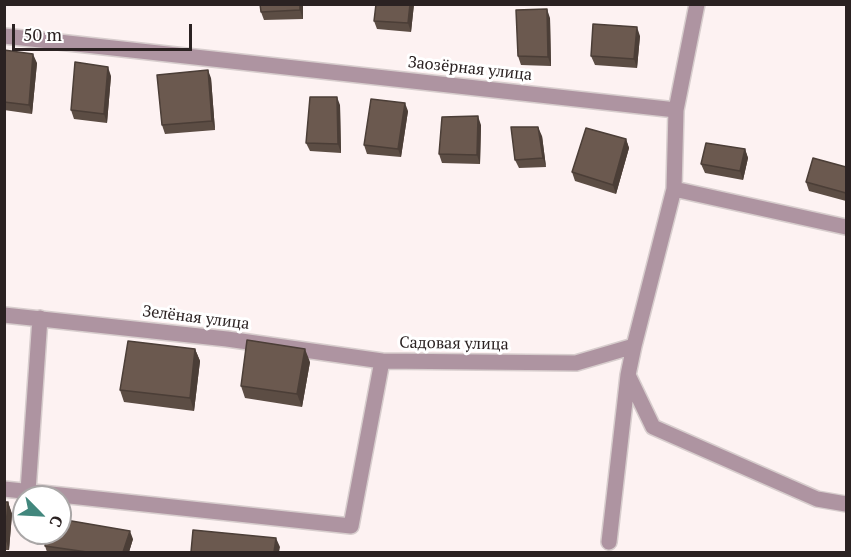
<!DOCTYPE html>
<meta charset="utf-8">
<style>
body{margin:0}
#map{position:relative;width:851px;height:557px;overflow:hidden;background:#fdf2f2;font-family:"PT Serif",serif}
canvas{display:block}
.frame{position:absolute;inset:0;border:6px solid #2b2222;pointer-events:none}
.north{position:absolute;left:12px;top:485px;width:60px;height:60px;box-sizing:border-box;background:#fff;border:2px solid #aaa7a7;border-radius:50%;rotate:114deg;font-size:16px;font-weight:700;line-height:24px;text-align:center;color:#2b2222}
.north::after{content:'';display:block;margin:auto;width:21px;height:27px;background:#42877d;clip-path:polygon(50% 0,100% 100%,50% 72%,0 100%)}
.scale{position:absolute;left:12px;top:24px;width:180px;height:27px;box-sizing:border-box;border:3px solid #2b2222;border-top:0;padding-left:8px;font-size:18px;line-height:21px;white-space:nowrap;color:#2b2222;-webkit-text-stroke:4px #fff;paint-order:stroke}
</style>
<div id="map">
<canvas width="851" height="557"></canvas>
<div class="frame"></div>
<div class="north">С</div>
<div class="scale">50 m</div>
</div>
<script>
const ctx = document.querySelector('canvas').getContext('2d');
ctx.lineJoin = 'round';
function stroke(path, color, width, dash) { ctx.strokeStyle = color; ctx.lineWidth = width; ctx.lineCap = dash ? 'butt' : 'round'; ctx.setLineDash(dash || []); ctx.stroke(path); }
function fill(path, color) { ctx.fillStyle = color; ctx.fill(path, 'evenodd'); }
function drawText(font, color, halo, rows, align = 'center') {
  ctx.font = font + ' "PT Serif",serif'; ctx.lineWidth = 6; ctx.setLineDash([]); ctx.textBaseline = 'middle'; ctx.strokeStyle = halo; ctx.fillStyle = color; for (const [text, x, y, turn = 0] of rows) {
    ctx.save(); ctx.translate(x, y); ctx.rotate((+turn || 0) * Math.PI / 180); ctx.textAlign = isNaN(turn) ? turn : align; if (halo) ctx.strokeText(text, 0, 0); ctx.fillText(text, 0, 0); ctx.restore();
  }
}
const minor = new Path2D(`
 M 4,36 L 676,110 L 674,189 L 846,227
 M 676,110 L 697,4
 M 4,315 L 227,339 L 382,361
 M 634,346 L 674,189
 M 4,489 L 351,526 L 382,361 L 576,363 L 634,346 L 628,375 L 653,427 L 817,499 L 846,504
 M 28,491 L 40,318
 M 609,542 L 628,375`);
const wall = new Path2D(`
 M 303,4 L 303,19 L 264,20 L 261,12 Z
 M 414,4 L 411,32 L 377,29 L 374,21 Z
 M 550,18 L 551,66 L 521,65 L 518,56 Z
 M 640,36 L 637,68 L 595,65 L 591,56 Z
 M 4,50 L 37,63 L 32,114 L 4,110 Z
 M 111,76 L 107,123 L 74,119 L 71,110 Z
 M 211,78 L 215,130 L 165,134 L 162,125 Z
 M 340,105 L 341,153 L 310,151 L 306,143 Z
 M 408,111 L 401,157 L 367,154 L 364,145 Z
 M 481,125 L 480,164 L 442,163 L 439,154 Z
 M 542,136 L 546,167 L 519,168 L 515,160 Z
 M 626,139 L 629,148 L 616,194 L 575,181 L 572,172 Z
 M 745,149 L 748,158 L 743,180 L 705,173 L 701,164 Z
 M 846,167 L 846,201 L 809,191 L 806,182 Z
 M 195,349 L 200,361 L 194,411 L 124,402 L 120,390 Z
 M 310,362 L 302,407 L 245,398 L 241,386 Z
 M 4,502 L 8,502 L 12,514 L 9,550 L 4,550 Z
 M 133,539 L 129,552 L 47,552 L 45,546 Z`);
const shadedWall = new Path2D(`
 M 300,4 L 303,4 L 303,19 L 300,10 Z
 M 410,4 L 414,4 L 411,32 L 408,23 Z
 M 547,9 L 550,18 L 551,66 L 548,57 Z
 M 637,27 L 640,36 L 637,68 L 634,59 Z
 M 33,54 L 37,63 L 32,114 L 29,105 Z
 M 108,67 L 111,76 L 107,123 L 104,114 Z
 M 208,70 L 211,78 L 215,130 L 212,121 Z
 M 337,97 L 340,105 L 341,153 L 338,144 Z
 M 405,103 L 408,111 L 401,157 L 398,149 Z
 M 478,116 L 481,125 L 480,164 L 477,155 Z
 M 538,127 L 542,136 L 546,167 L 543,158 Z
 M 626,139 L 629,148 L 616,194 L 613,185 Z
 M 745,149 L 748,158 L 743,180 L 740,171 Z
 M 195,349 L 200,361 L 194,411 L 190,398 Z
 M 305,349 L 310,362 L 302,407 L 297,394 Z
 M 8,502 L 12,514 L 9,550 L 5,538 Z
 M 130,531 L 133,539 L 129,552 L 123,552 Z
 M 276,538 L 280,547 L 279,552 L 274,552 Z`);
const building = new Path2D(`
 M 260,4 L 300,4 L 300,10 L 261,12 Z
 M 376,4 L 410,4 L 408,23 L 374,21 Z
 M 547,9 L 548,57 L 518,56 L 516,10 Z
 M 593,24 L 637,27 L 634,59 L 591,56 Z
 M 4,50 L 33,54 L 29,105 L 4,102 Z
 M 75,62 L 108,67 L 104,114 L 71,110 Z
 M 208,70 L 212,121 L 162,125 L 157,75 Z
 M 310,97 L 337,97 L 338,144 L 306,143 Z
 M 371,99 L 405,103 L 398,149 L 364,145 Z
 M 478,116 L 477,155 L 439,154 L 442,117 Z
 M 511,127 L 538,127 L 543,158 L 515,160 Z
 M 586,128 L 626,139 L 613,185 L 572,172 Z
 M 706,143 L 745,149 L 740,171 L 701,164 Z
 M 813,158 L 846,167 L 846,193 L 806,182 Z
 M 247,340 L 305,349 L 297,394 L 241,386 Z
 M 128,341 L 195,349 L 190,398 L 120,390 Z
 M 4,502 L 8,502 L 5,538 L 4,538 Z
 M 60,519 L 130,531 L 123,552 L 87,552 L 45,546 L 46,533 L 60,533 Z
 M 193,530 L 276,538 L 274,552 L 191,552 Z`);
const streetNames = [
 ["Заозёрная улица",470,69,6],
 ["Зелёная улица",196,318,7],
 ["Садовая улица",454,344,1]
];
stroke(minor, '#d7cdcd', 18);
stroke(minor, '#ae94a1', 15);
fill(wall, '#5c4d44');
fill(shadedWall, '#4b3e37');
fill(building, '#6b594f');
stroke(building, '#4b3e37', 1.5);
drawText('16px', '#2b2222', '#fff', streetNames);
</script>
